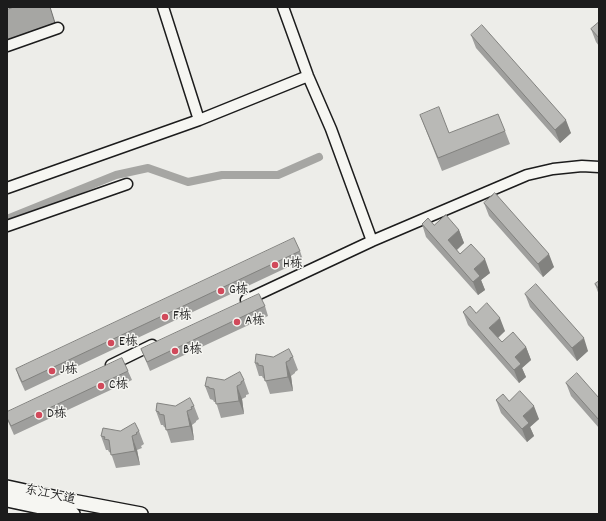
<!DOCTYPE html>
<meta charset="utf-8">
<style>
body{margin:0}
#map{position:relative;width:606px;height:521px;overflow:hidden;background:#edede9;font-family:Dekko,sans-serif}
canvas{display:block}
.frame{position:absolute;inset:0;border:8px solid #1c1c1c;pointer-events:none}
</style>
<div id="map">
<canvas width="606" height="521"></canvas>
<div class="frame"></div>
</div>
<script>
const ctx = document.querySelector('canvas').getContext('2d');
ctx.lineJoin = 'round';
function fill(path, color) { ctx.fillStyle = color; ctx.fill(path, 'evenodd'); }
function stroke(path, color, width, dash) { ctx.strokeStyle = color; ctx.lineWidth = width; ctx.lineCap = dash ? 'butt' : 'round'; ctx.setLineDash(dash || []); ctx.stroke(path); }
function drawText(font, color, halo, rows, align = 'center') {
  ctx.font = font + ' Dekko,"LXGW WenKai TC",sans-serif'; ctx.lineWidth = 3; ctx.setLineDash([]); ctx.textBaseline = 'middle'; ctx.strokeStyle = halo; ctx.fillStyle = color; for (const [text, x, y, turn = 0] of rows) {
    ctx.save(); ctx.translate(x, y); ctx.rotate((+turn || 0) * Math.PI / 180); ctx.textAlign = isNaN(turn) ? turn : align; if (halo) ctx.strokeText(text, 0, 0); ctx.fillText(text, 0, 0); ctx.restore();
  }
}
const water = new Path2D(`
 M 14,7 L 50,7 L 55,23 L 7,41 L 7,10 Z`);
const canal = new Path2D(`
 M 7,219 L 116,175 L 148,168 L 188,182 L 222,175 L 278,175 L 319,157`);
const minor = new Path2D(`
 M 163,7 L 199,120
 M 283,7 L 308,76 L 331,129 L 372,241
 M 7,46 L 58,28
 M 7,188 L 199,120 L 308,76
 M 7,226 L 127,184
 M 246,300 L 372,241 L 527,175 L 553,169 L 582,166 L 599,167
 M 111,365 L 152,345`);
const major = new Path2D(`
 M 7,487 L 67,500 L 141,514
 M 7,500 L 73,514`);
const wall = new Path2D(`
 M 599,22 L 599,46 L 596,42 L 591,29 Z
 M 471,35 L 571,133 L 560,143 L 476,48 Z
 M 420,115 L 449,133 L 505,131 L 510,144 L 442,171 Z
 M 484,203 L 554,267 L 543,277 L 489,216 Z
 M 422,224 L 434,225 L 459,230 L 464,243 L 457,250 L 460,254 L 490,273 L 481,280 L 485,290 L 478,295 L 426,237 Z
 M 300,251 L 303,260 L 25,391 L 19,378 L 16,369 Z
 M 599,281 L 599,295 L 595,284 Z
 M 525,294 L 588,351 L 577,361 L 530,307 Z
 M 265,306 L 268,316 L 150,371 L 141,349 Z
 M 463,312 L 476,313 L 505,331 L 498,338 L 502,342 L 526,347 L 531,360 L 522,368 L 526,377 L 519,383 L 468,325 Z
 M 293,357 L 298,370 L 295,372 L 295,373 L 291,376 L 293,391 L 270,394 L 265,379 L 263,378 L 262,376 L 259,376 L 255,363 Z
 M 128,371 L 132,380 L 14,435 L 7,419 L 7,412 Z
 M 224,380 L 244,380 L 249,394 L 246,395 L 246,397 L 242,399 L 244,414 L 221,418 L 216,402 L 214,402 L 213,400 L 210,399 L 205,386 Z
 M 566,383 L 599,398 L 599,428 L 571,396 Z
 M 496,400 L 509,401 L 539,419 L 530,427 L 534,436 L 527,442 L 501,413 Z
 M 175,406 L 194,406 L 199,419 L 196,421 L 196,422 L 192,425 L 194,440 L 171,443 L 166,428 L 164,427 L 163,425 L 161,425 L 156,411 Z
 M 120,431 L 139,431 L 144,444 L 141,446 L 142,448 L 137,450 L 140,465 L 116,468 L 111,453 L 109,452 L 108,450 L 106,450 L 101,436 Z`);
const shadedWall = new Path2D(`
 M 566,120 L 571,133 L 560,143 L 555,130 Z
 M 459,230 L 464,243 L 453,253 L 448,240 Z
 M 549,254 L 554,267 L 543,277 L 538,264 Z
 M 485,259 L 490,273 L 481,280 L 485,290 L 478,295 L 473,282 L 474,269 Z
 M 500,318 L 505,331 L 494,341 L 489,328 Z
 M 584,338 L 588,351 L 577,361 L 572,348 Z
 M 526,347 L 531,360 L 522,368 L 526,377 L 519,383 L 514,370 L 515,357 Z
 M 286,362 L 291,376 L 293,391 L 288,377 Z
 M 237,386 L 242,399 L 244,414 L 239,401 Z
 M 534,406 L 539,419 L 530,427 L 534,436 L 527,442 L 522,429 L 523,416 Z
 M 187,411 L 192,425 L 194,440 L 190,426 Z
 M 132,436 L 137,450 L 140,465 L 135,451 Z`);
const building = new Path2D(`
 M 599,22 L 599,38 L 591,29 Z
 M 482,25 L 566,120 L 555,130 L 471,35 Z
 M 439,107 L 449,133 L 498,114 L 505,131 L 438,158 L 420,115 Z
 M 495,193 L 549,254 L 538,264 L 484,203 Z
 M 446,215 L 459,230 L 448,240 L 460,254 L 471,244 L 485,259 L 474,269 L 480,276 L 473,282 L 422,224 L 428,218 L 434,225 Z
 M 294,238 L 300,251 L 22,382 L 16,369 Z
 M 599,281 L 599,289 L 595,284 Z
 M 536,284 L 584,338 L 572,348 L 525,294 Z
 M 259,294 L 265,306 L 147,362 L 141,349 Z
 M 487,303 L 500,318 L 489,328 L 502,342 L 513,332 L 526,347 L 515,357 L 521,364 L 514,370 L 463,312 L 470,306 L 476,313 Z
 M 289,349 L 293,357 L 290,358 L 290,360 L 286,362 L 288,377 L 265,381 L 263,366 L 258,365 L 258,363 L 255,363 L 256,354 L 273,357 Z
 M 122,358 L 128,371 L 11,426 L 7,418 L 7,412 Z
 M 240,372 L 244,380 L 241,382 L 241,384 L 237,386 L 239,401 L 216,404 L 214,389 L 209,388 L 209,387 L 205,386 L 207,377 L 224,380 Z
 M 577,373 L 599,398 L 599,420 L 566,383 Z
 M 520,391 L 534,406 L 523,416 L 529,423 L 522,429 L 496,400 L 503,394 L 509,401 Z
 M 190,398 L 194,406 L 191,407 L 192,409 L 187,411 L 190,426 L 166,430 L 164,415 L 159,414 L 159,412 L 156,411 L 157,403 L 175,406 Z
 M 135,423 L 139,431 L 136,433 L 137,434 L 132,436 L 135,451 L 111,455 L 109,440 L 104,439 L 105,437 L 101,436 L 103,428 L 120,431 Z`);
const markers = [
 [275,265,4,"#d1495b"],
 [221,291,4,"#d1495b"],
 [165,317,4,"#d1495b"],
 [237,322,4,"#d1495b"],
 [111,343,4,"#d1495b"],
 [175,351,4,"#d1495b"],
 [52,371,4,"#d1495b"],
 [101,386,4,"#d1495b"],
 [39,415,4,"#d1495b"]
];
const poiNames = [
 ["H栋",283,265],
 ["G栋",229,291],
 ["F栋",173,317],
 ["A栋",245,322],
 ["E栋",119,343],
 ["B栋",183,351],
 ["J栋",60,371],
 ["C栋",109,386],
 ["D栋",47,415]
];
const streetNames = [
 ["东江大道",50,496,12]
];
fill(water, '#a6a6a3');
stroke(water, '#6f6f6d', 1);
stroke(canal, '#a6a6a3', 8);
stroke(minor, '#1c1c1c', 13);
stroke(major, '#1c1c1c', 16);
stroke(minor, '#f6f6f2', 10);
stroke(major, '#f6f6f2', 13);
fill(wall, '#9f9f9d');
fill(shadedWall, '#82827f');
fill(building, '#b9b9b6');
stroke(building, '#82827f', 1);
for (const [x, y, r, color] of markers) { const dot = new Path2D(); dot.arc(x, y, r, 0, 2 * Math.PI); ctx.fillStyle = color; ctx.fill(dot); stroke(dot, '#f6f6f2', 1.5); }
drawText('13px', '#1c1c1c', '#f6f6f2', poiNames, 'left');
drawText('13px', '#1c1c1c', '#f6f6f2', streetNames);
</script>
